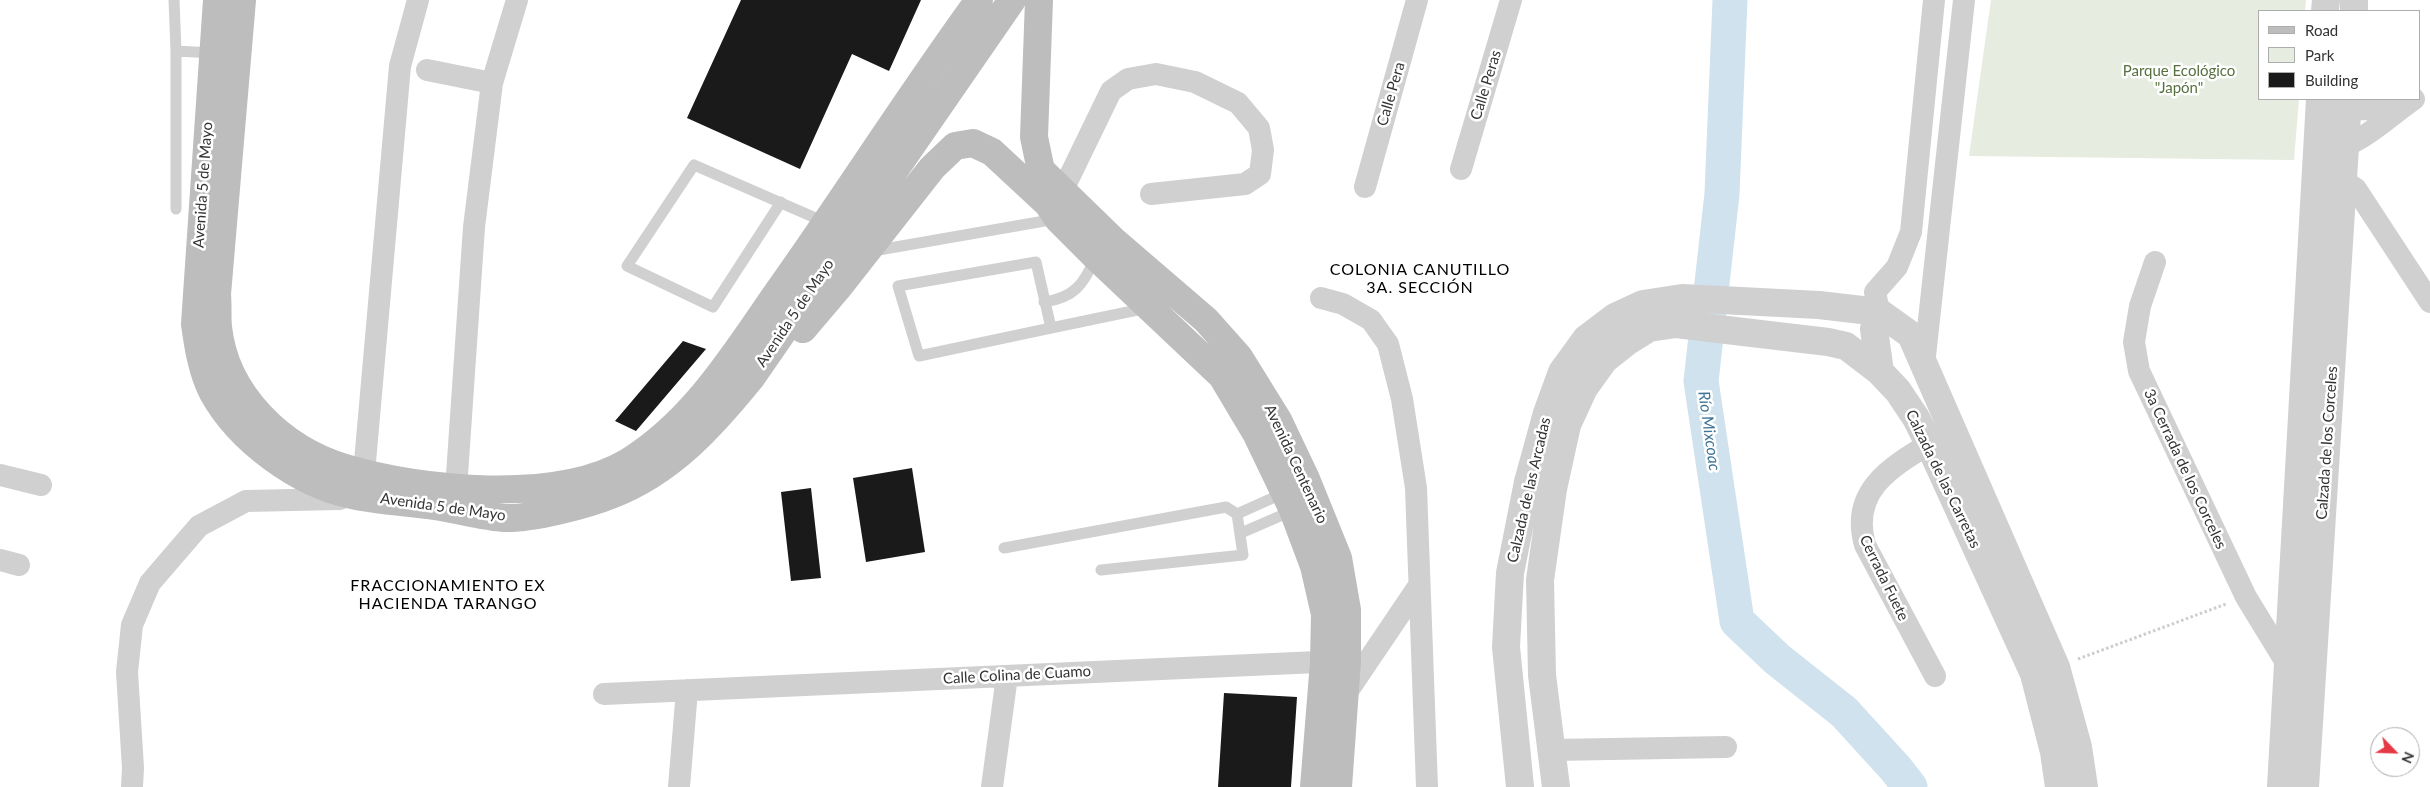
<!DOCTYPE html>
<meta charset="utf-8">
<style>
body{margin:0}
#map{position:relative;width:2430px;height:787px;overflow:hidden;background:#fff;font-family:Lato,sans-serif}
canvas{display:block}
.legend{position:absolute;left:2258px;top:10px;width:162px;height:90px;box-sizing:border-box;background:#fff;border:1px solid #adadad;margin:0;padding:6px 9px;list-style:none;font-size:15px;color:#333}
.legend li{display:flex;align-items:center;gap:10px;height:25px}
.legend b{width:25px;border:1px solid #adadad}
.north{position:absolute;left:2370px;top:727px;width:50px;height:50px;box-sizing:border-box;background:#fff;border:1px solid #adadad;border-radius:50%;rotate:114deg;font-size:14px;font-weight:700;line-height:20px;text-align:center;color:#333}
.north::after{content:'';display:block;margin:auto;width:18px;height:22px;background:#e63946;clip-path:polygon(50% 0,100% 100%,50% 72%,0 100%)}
</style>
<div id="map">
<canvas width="2430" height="787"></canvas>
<ul class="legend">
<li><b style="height:6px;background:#bdbdbd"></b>Road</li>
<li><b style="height:14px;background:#e6ecdf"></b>Park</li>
<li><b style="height:14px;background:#1a1a1a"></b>Building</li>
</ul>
<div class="north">N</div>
</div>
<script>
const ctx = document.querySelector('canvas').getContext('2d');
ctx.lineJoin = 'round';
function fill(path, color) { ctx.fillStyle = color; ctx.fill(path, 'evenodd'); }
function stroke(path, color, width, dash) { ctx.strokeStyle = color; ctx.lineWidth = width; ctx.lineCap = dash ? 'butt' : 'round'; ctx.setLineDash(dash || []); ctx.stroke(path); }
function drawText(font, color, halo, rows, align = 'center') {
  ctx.font = font + ' Lato,sans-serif'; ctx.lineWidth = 5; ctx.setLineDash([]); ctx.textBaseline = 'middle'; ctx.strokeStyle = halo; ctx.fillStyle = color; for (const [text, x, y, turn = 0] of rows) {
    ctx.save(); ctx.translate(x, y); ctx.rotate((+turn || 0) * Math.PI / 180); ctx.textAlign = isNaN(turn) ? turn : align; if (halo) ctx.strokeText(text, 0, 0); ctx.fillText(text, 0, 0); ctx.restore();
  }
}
const green = new Path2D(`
 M 1991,0 L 2306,0 L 2305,11 L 2259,11 L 2259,99 L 2299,99 L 2294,160 L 1969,156 Z`);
const river = new Path2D(`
 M 1730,0 L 1722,194 L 1701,381 L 1737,621 L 1777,659 L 1844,712 L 1896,769 L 1910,787`);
const building = new Path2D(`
 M 741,0 L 921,0 L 889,71 L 852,54 L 800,169 L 687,118 Z
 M 683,341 L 706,349 L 636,431 L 615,421 Z
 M 912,468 L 925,552 L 866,562 L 853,478 Z
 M 811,488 L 821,578 L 791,581 L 781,492 Z
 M 1224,693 L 1297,697 L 1291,787 L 1218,787 Z`);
const path = new Path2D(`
 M 2078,659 L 2226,604`);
const service = new Path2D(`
 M 174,0 L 176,51
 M 781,202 L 713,307 L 627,266 L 694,165 L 827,223
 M 176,209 L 176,51 L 213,53
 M 873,251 L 1056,219
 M 1036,262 L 1051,328 L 919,356 L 898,286 Z
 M 1044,302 C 1073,298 1084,285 1095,258
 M 1051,328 L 1147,308
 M 1237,514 L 1286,492
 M 1241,533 L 1294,510
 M 1004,548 L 1226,507 L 1237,514 L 1243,555 L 1101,570`);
const minor = new Path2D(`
 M 427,70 L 492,83
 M 2319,117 L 2338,110 L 2401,108
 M 2333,148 C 2357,148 2393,113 2414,99
 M 1461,169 L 1511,0
 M 2328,181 L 2344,181 L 2356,189 L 2430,302
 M 1365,187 L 1417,0
 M 1050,202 L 1063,190 L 1111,91 L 1128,79 L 1156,74 L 1195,82 L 1238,103 L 1259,128 L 1263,150 L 1260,174 L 1245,184 L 1151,194
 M 2155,262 L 2140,306 L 2134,342 L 2139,371 L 2246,597 L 2287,664
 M 1321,298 L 1343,304 L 1371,320 L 1388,344 L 1402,399 L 1416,488 L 1427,787
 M 1879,312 L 1875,292 L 1897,267 L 1911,232 L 1934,0
 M 1924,365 L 1964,0
 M 1929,444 C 1889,468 1850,492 1865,545 L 1935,676
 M 0,475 L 41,485
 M 455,504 L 474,227 L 492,83 L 517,0
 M 0,560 L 19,565
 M 604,694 L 1340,661
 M 1343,698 L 1418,587
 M 1553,750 L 1726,747
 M 132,787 L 133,768 L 127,672 L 132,625 L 150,583 L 199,526 L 246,501 L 339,499 L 351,495 L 364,473 L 400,66 L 418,0
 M 679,787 L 687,690
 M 992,787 L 1007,676`);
const tertiary = new Path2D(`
 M 2325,11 L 2326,0
 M 2354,11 L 2354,0
 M 1879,312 L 1874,329 L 1880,372 L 1898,391 L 1916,418 L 1929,444 L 2034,674 L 2054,752 L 2059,787
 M 1520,787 L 1506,647 L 1510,573 L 1528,482 L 1547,413 L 1562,372 L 1586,339 L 1615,317 L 1643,304 L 1682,298 L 1819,305 L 1879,312 L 1911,335 L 2056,667 L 2078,747 L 2084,787
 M 1556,787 L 1542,675 L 1540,580 L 1553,489 L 1567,425 L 1584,388 L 1604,360 L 1628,341 L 1649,328 L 1676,324 L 1828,342 L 1846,346 L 1880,372
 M 2281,787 L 2320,99
 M 2305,787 L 2348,99`);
const secondary = new Path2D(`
 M 217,0 L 195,324 C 198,346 202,372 213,393 C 239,440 298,484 352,495 C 379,501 407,502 434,506 C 457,509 482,517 505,518 C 532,519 586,505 611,495 C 671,472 712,426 751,378 L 1012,0
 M 242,0 L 217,294 C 218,305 217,317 218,327 C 225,395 282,449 345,468 C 421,491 557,504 628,462 C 694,421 734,355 777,293 C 846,196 909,96 979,0
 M 1039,0 L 1034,137 L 1048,204 L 1058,219 L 1096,257 L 1222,376 L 1256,433 L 1293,510 L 1314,566 L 1325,614 L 1324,662 L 1314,787
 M 1042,171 L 1113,240 L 1206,320 L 1239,357 L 1278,420 L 1306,479 L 1338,558 L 1347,610 L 1347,661 L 1338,787
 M 803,329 L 837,289 L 932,168 L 955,146 L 973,143 L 992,152 L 1048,204`);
const parkNames = [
 ["Parque Ecológico",2179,71],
 ["\"Japón\"",2179,88]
];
const streetNames = [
 ["Calle Peras",1486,85,-73],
 ["Calle Pera",1391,94,-74],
 ["Avenida 5 de Mayo",203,185,-86],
 ["Avenida 5 de Mayo",795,313,-56],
 ["Calzada de los Corceles",2327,443,-86],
 ["Avenida Centenario",1296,464,65],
 ["3a Cerrada de los Corceles",2185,469,65],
 ["Calzada de las Carretas",1943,479,64],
 ["Calzada de las Arcadas",1529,490,-77],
 ["Avenida 5 de Mayo",443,507,8],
 ["Cerrada Fuete",1884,578,64],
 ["Calle Colina de Cuamo",1017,675,-3]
];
const neighbourhoodNames = [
 ["COLONIA CANUTILLO",1420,270],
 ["3A. SECCIÓN",1420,288],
 ["FRACCIONAMIENTO EX",448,586],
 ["HACIENDA TARANGO",448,604]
];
const waterNames = [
 ["Río Mixcoac",1709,431,82]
];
fill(green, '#e6ecdf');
stroke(river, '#cfe2ee', 35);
fill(building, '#1a1a1a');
stroke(path, '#cdcdcd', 3, [2.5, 2.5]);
stroke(service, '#d0d0d0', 11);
stroke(minor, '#d0d0d0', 22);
stroke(tertiary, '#d0d0d0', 28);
stroke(secondary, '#bdbdbd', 28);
drawText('15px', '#56703f', '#fff', parkNames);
drawText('15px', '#333', '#fff', streetNames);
ctx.letterSpacing = '1px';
drawText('16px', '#000', '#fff', neighbourhoodNames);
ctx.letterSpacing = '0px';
drawText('italic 16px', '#3f7597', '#fff', waterNames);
</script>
